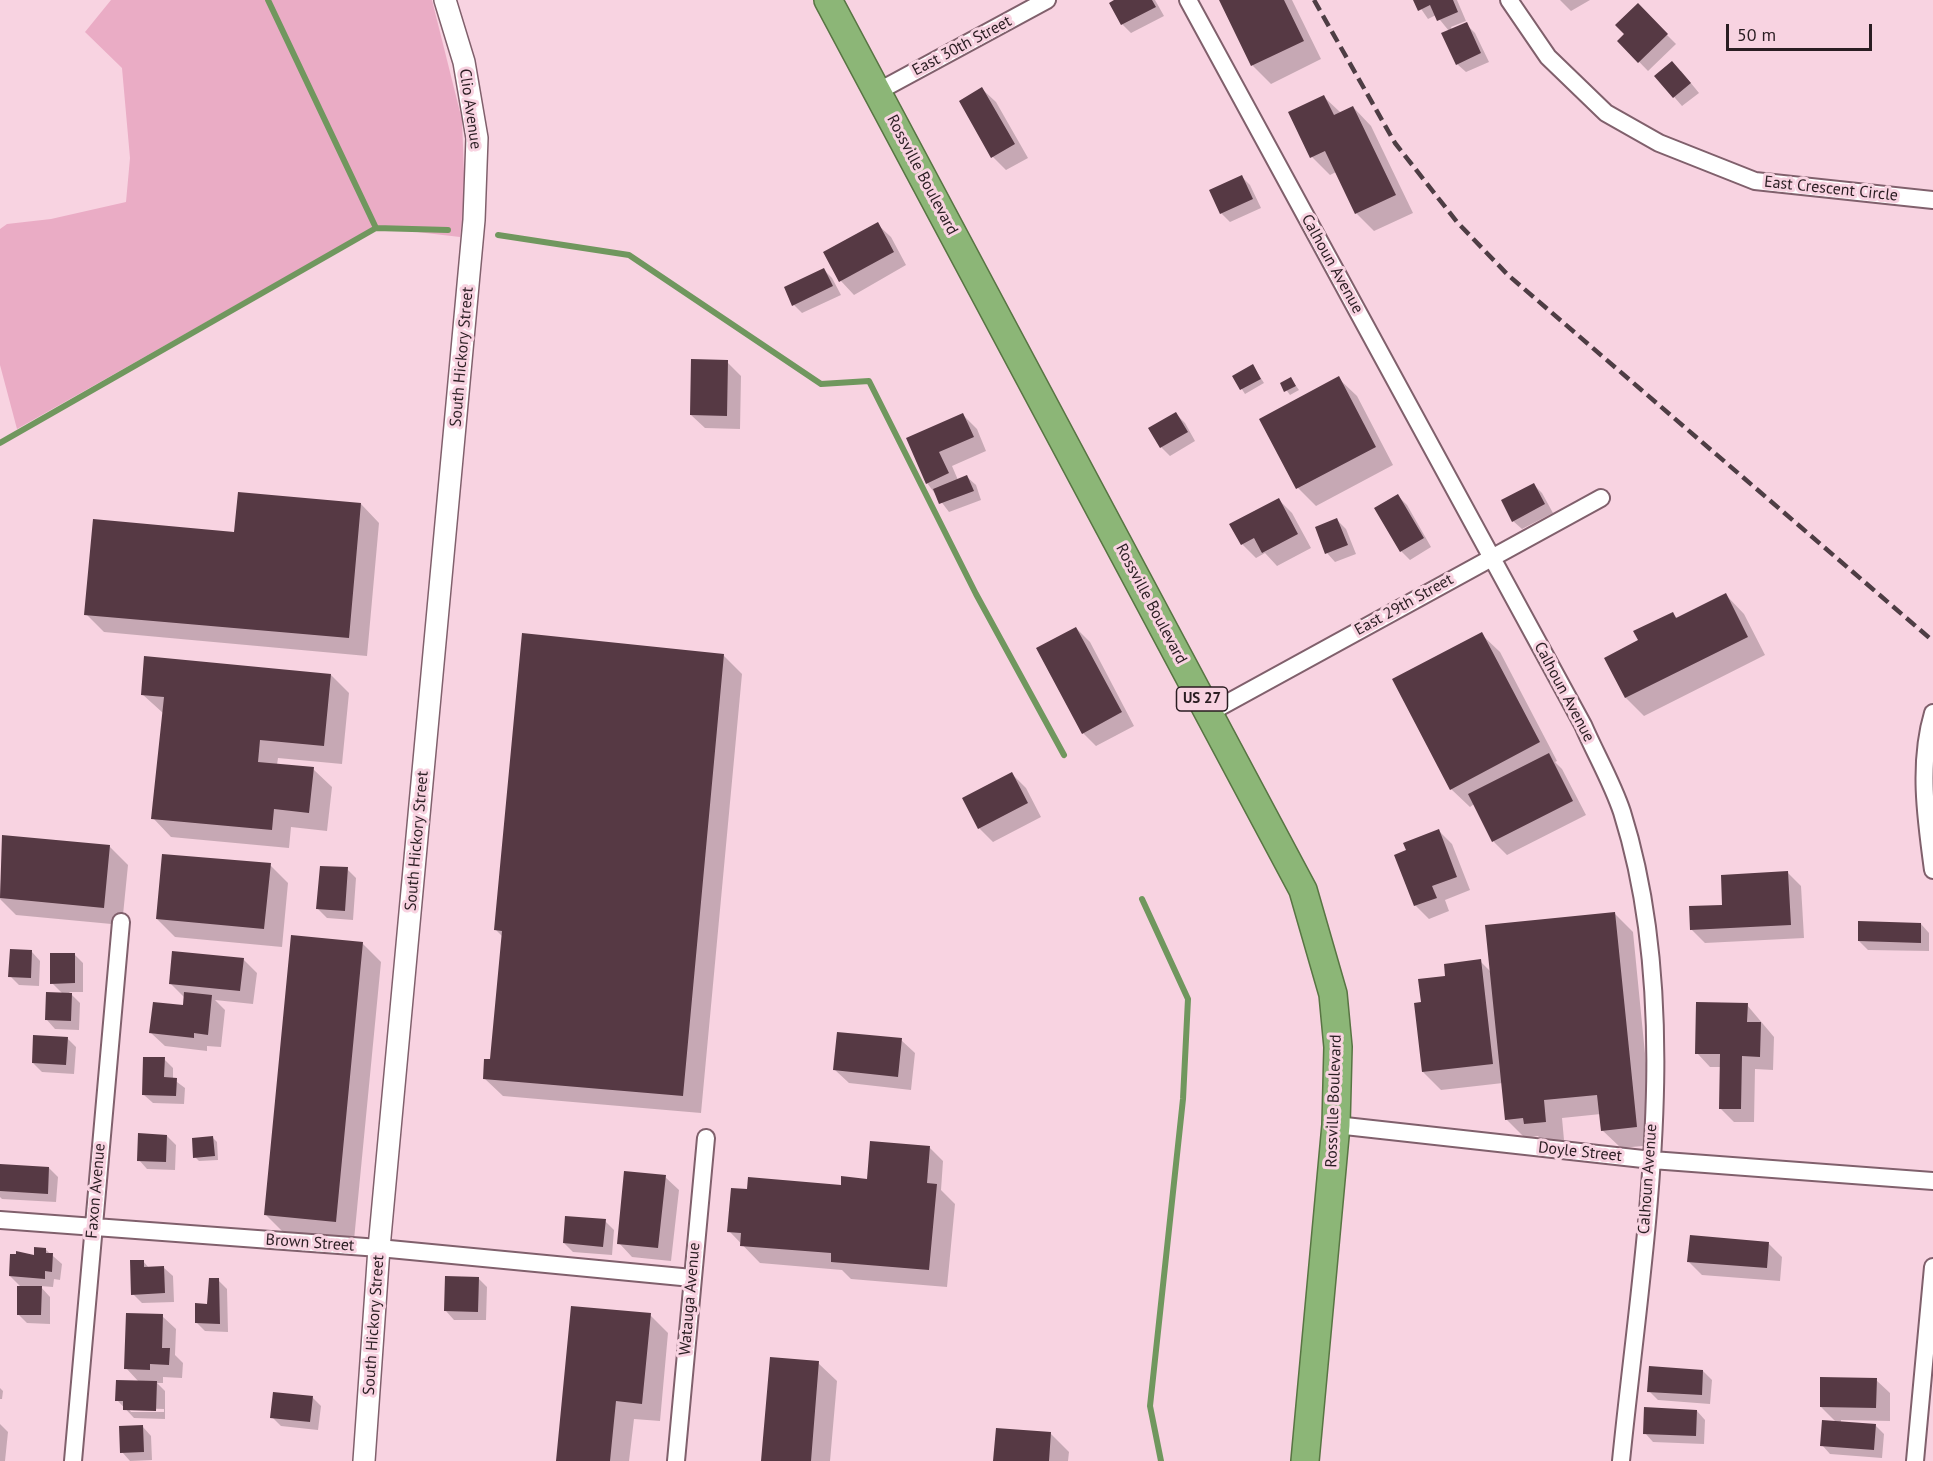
<!DOCTYPE html>
<style>
body{margin:0}
#map{position:relative;width:1933px;height:1461px;overflow:hidden;background:#f8d3e1;font-family:"PT Sans",sans-serif}
canvas{display:block}
.scale{position:absolute;left:1726px;top:24px;width:146px;height:27px;box-sizing:border-box;border:3px solid #2a1d22;border-top:0;padding-left:8px;font-size:18px;line-height:21px;white-space:nowrap;color:#2a1d22;-webkit-text-stroke:4px #f8d3e1;paint-order:stroke}
</style>
<div id="map">
<canvas width="1933" height="1461"></canvas>
<div class="scale">50 m</div>
</div>
<script>
const ctx = document.querySelector('canvas').getContext('2d');
ctx.lineJoin = 'round';
function fill(path, color) { ctx.fillStyle = color; ctx.fill(path, 'evenodd'); }
function stroke(path, color, width, dash) { ctx.strokeStyle = color; ctx.lineWidth = width; ctx.lineCap = dash ? 'butt' : 'round'; ctx.setLineDash(dash || []); ctx.stroke(path); }
function drawText(font, color, halo, rows, align = 'center') {
  ctx.font = font + ' "PT Sans",sans-serif'; ctx.lineWidth = 6; ctx.setLineDash([]); ctx.textBaseline = 'middle'; ctx.strokeStyle = halo; ctx.fillStyle = color; for (const [text, x, y, turn = 0] of rows) {
    ctx.save(); ctx.translate(x, y); ctx.rotate((+turn || 0) * Math.PI / 180); ctx.textAlign = isNaN(turn) ? turn : align; if (halo) ctx.strokeText(text, 0, 0); ctx.fillText(text, 0, 0); ctx.restore();
  }
}
const green = new Path2D(`
 M 111,0 L 432,0 L 462,120 L 465,199 L 460,237 L 374,227 L 17,429 L 0,365 L 0,229 L 7,224 L 51,219 L 126,202 L 130,158 L 122,68 L 85,32 Z`);
const shadow = new Path2D(`
 M 1117,0 L 1155,0 L 1164,16 L 1131,33 L 1122,24 Z
 M 1221,0 L 1292,0 L 1321,59 L 1271,84 L 1253,66 Z
 M 1415,0 L 1457,0 L 1466,21 L 1451,27 L 1452,30 L 1466,24 L 1475,33 L 1489,62 L 1466,72 L 1457,64 L 1449,31 L 1436,15 L 1428,19 Z
 M 1560,0 L 1590,0 L 1571,11 Z
 M 1638,6 L 1676,44 L 1648,71 L 1619,41 L 1626,34 Z
 M 1681,71 L 1699,93 L 1682,106 L 1656,76 Z
 M 982,89 L 996,102 L 1028,158 L 1006,170 L 993,157 Z
 M 1324,97 L 1341,113 L 1353,107 L 1371,126 L 1413,213 L 1374,231 L 1356,213 L 1336,172 L 1330,175 L 1312,157 Z
 M 1241,176 L 1250,185 L 1261,208 L 1230,222 L 1221,213 Z
 M 877,224 L 891,237 L 906,265 L 854,295 L 841,281 Z
 M 824,270 L 832,278 L 841,295 L 802,313 L 794,305 Z
 M 727,362 L 741,376 L 740,429 L 705,428 L 691,415 Z
 M 1253,366 L 1264,383 L 1245,394 L 1234,377 Z
 M 1338,378 L 1357,396 L 1393,465 L 1316,506 L 1298,488 L 1261,420 Z
 M 1291,379 L 1299,390 L 1290,395 L 1282,384 Z
 M 1176,414 L 1185,423 L 1195,441 L 1170,456 L 1161,447 Z
 M 963,415 L 977,429 L 986,451 L 952,466 L 958,480 L 967,477 L 976,485 L 981,500 L 949,512 L 927,483 L 908,439 Z
 M 1533,484 L 1542,493 L 1553,513 L 1522,529 L 1513,521 Z
 M 1398,496 L 1407,505 L 1431,547 L 1410,560 L 1401,551 Z
 M 1278,499 L 1292,513 L 1311,548 L 1277,566 L 1265,553 L 1256,558 L 1242,544 L 1231,525 Z
 M 361,504 L 379,523 L 367,656 L 104,632 L 86,614 Z
 M 1337,520 L 1346,529 L 1356,554 L 1335,562 L 1327,553 Z
 M 1726,595 L 1744,614 L 1765,655 L 1644,716 L 1626,698 L 1606,658 L 1640,641 L 1672,613 L 1678,619 Z
 M 1076,628 L 1090,642 L 1134,726 L 1096,746 L 1083,733 Z
 M 1481,634 L 1500,652 L 1557,761 L 1555,762 L 1562,769 L 1586,815 L 1507,855 L 1494,842 L 1474,804 L 1470,807 L 1451,789 Z
 M 723,655 L 742,674 L 701,1113 L 503,1096 L 484,1078 L 492,1060 L 503,937 L 496,930 Z
 M 331,675 L 349,693 L 342,764 L 278,758 L 277,765 L 313,769 L 332,787 L 327,831 L 291,827 L 289,848 L 171,837 L 153,818 L 163,713 L 142,694 Z
 M 1012,774 L 1026,788 L 1041,817 L 993,842 L 979,828 Z
 M 1439,831 L 1452,844 L 1470,890 L 1445,900 L 1449,911 L 1429,919 L 1415,905 Z
 M 3,836 L 109,846 L 128,865 L 122,925 L 16,915 L 0,899 Z
 M 270,865 L 288,883 L 282,947 L 175,937 L 157,919 Z
 M 347,869 L 356,878 L 353,920 L 327,918 L 318,909 Z
 M 1788,873 L 1801,886 L 1804,938 L 1705,943 L 1691,929 L 1724,906 Z
 M 1615,914 L 1633,932 L 1654,1145 L 1621,1148 L 1602,1130 L 1601,1114 L 1562,1118 L 1564,1140 L 1543,1142 L 1538,1136 L 1525,1138 L 1506,1119 L 1503,1083 L 1441,1090 L 1423,1072 L 1422,1004 L 1447,977 L 1480,961 L 1491,972 Z
 M 1921,924 L 1929,933 L 1929,951 L 1868,950 L 1859,941 Z
 M 362,943 L 381,962 L 354,1240 L 284,1233 L 266,1215 Z
 M 32,952 L 40,961 L 39,986 L 19,985 L 10,976 Z
 M 74,954 L 83,963 L 83,992 L 69,992 L 80,1003 L 79,1030 L 55,1029 L 47,1020 L 63,994 L 52,983 Z
 M 243,959 L 257,973 L 253,1004 L 215,1000 L 225,1010 L 221,1047 L 207,1046 L 207,1051 L 165,1046 L 151,1033 L 184,1007 L 185,998 L 170,983 Z
 M 1747,1005 L 1774,1037 L 1773,1070 L 1755,1069 L 1754,1122 L 1734,1122 L 1720,1108 L 1721,1067 L 1710,1067 L 1697,1053 Z
 M 67,1038 L 76,1047 L 74,1074 L 42,1072 L 33,1063 Z
 M 901,1040 L 915,1053 L 911,1090 L 849,1083 L 835,1070 Z
 M 164,1059 L 173,1068 L 173,1079 L 185,1088 L 184,1104 L 153,1103 L 144,1095 Z
 M 167,1136 L 176,1145 L 175,1170 L 147,1169 L 139,1160 Z
 M 213,1138 L 217,1142 L 218,1160 L 199,1161 L 195,1157 Z
 M 929,1147 L 943,1161 L 941,1190 L 955,1204 L 947,1287 L 851,1279 L 842,1270 L 760,1263 L 729,1231 L 748,1191 L 842,1186 L 869,1180 Z
 M 0,1165 L 49,1168 L 58,1177 L 56,1202 L 2,1199 L 0,1197 Z
 M 665,1177 L 679,1190 L 671,1261 L 632,1257 L 619,1243 Z
 M 605,1221 L 614,1230 L 612,1255 L 573,1252 L 564,1243 Z
 M 1769,1244 L 1782,1257 L 1780,1281 L 1702,1275 L 1689,1262 Z
 M 45,1249 L 62,1264 L 60,1280 L 54,1279 L 53,1287 L 40,1286 L 50,1297 L 50,1324 L 27,1323 L 18,1314 L 22,1288 L 10,1276 Z
 M 143,1261 L 149,1268 L 164,1268 L 173,1276 L 174,1302 L 142,1303 L 133,1294 Z
 M 478,1278 L 487,1287 L 486,1320 L 454,1320 L 446,1311 Z
 M 218,1280 L 227,1289 L 228,1332 L 205,1331 L 196,1322 L 208,1305 Z
 M 650,1315 L 668,1333 L 660,1421 L 634,1419 L 629,1461 L 557,1461 Z
 M 162,1316 L 176,1329 L 175,1355 L 183,1363 L 182,1378 L 163,1377 L 163,1383 L 157,1383 L 165,1391 L 165,1419 L 134,1418 L 117,1400 L 139,1382 L 126,1368 ZM 128,1408 L 164,1409 L 164,1412 L 131,1412 Z
 M 818,1363 L 837,1381 L 830,1461 L 763,1461 Z
 M 1703,1371 L 1712,1380 L 1710,1404 L 1658,1400 L 1649,1391 Z
 M 1876,1380 L 1890,1393 L 1890,1421 L 1841,1420 L 1841,1423 L 1875,1425 L 1884,1434 L 1882,1458 L 1830,1454 L 1822,1445 L 1837,1423 L 1821,1407 Z
 M 0,1388 L 3,1391 L 2,1399 L 0,1399 Z
 M 312,1397 L 321,1406 L 318,1430 L 281,1426 L 272,1417 Z
 M 1697,1411 L 1705,1420 L 1704,1444 L 1653,1442 L 1645,1433 Z
 M 0,1424 L 8,1432 L 5,1461 L 0,1461 Z
 M 143,1427 L 151,1436 L 152,1460 L 130,1461 L 122,1452 Z
 M 1050,1433 L 1069,1452 L 1068,1461 L 995,1461 Z`);
const stream = new Path2D(`
 M 268,0 L 376,228
 M 498,235 L 629,255 L 821,384 L 869,381 L 976,594 L 1064,755
 M 0,443 L 376,228 L 448,230
 M 1142,899 L 1188,999 L 1183,1099 L 1150,1406 L 1161,1461`);
const building = new Path2D(`
 M 1114,0 L 1152,0 L 1156,7 L 1121,25 L 1109,3 Z
 M 1219,0 L 1284,0 L 1304,41 L 1251,66 Z
 M 1413,0 L 1453,0 L 1458,12 L 1437,21 L 1430,5 L 1418,11 Z
 M 1638,3 L 1668,34 L 1638,63 L 1617,41 L 1624,34 L 1615,25 Z
 M 1467,22 L 1481,53 L 1456,65 L 1441,33 Z
 M 1672,61 L 1691,83 L 1673,98 L 1654,76 Z
 M 982,87 L 1015,144 L 991,158 L 959,101 Z
 M 1324,95 L 1334,115 L 1353,106 L 1396,195 L 1355,214 L 1325,151 L 1310,158 L 1288,112 Z
 M 1242,175 L 1253,199 L 1220,214 L 1209,190 Z
 M 878,222 L 894,252 L 839,282 L 823,252 Z
 M 824,268 L 833,286 L 792,306 L 784,287 Z
 M 691,359 L 728,360 L 727,416 L 690,415 Z
 M 1253,364 L 1261,379 L 1240,390 L 1232,376 Z
 M 1339,376 L 1376,447 L 1296,489 L 1259,419 Z
 M 1291,377 L 1296,386 L 1284,392 L 1280,383 Z
 M 1176,412 L 1188,432 L 1160,448 L 1148,428 Z
 M 963,413 L 974,437 L 939,452 L 949,473 L 926,484 L 906,438 Z
 M 967,475 L 974,491 L 939,504 L 933,489 Z
 M 1534,483 L 1545,504 L 1512,522 L 1501,500 Z
 M 238,492 L 361,503 L 349,638 L 84,615 L 93,519 L 234,532 Z
 M 1398,494 L 1424,538 L 1400,552 L 1374,508 Z
 M 1279,498 L 1298,534 L 1262,553 L 1254,538 L 1241,545 L 1229,524 Z
 M 1337,518 L 1348,545 L 1325,554 L 1315,527 Z
 M 1726,593 L 1748,637 L 1625,698 L 1604,658 L 1638,640 L 1633,631 L 1673,612 L 1676,618 Z
 M 1076,627 L 1122,712 L 1082,734 L 1036,648 Z
 M 1482,632 L 1540,742 L 1450,790 L 1392,679 Z
 M 522,633 L 724,654 L 683,1096 L 483,1079 L 484,1059 L 490,1059 L 502,931 L 494,930 Z
 M 144,656 L 331,674 L 324,746 L 260,740 L 258,762 L 314,767 L 309,813 L 274,809 L 272,830 L 151,819 L 164,697 L 141,695 Z
 M 1549,753 L 1573,801 L 1492,842 L 1468,794 Z
 M 1012,772 L 1028,803 L 978,829 L 962,798 Z
 M 1439,829 L 1457,877 L 1432,886 L 1437,898 L 1414,906 L 1394,855 L 1406,850 L 1403,843 Z
 M 2,835 L 110,845 L 104,908 L 0,898 Z
 M 162,854 L 271,863 L 264,929 L 156,919 Z
 M 320,866 L 348,867 L 345,911 L 316,909 Z
 M 1788,871 L 1791,925 L 1690,930 L 1689,906 L 1722,905 L 1721,875 Z
 M 1615,912 L 1637,1127 L 1601,1131 L 1597,1095 L 1544,1100 L 1546,1122 L 1524,1124 L 1523,1118 L 1505,1120 L 1485,925 Z
 M 1858,921 L 1921,923 L 1921,943 L 1858,941 Z
 M 291,935 L 363,942 L 336,1222 L 264,1215 Z
 M 10,949 L 32,950 L 31,978 L 8,977 Z
 M 172,951 L 244,958 L 240,991 L 169,984 Z
 M 50,953 L 75,953 L 75,983 L 50,984 Z
 M 1481,959 L 1493,1064 L 1422,1072 L 1414,1003 L 1421,1002 L 1418,979 L 1445,976 L 1444,964 Z
 M 46,992 L 72,993 L 71,1021 L 45,1020 Z
 M 184,992 L 212,995 L 208,1035 L 194,1033 L 194,1038 L 149,1033 L 153,1002 L 183,1005 Z
 M 1696,1002 L 1748,1003 L 1747,1022 L 1761,1022 L 1760,1057 L 1742,1056 L 1741,1109 L 1719,1109 L 1720,1054 L 1695,1054 Z
 M 837,1032 L 902,1038 L 898,1077 L 833,1070 Z
 M 33,1035 L 68,1037 L 66,1065 L 32,1063 Z
 M 143,1057 L 165,1057 L 164,1077 L 177,1078 L 176,1096 L 142,1095 Z
 M 138,1133 L 167,1135 L 166,1162 L 137,1161 Z
 M 213,1136 L 215,1156 L 193,1158 L 192,1138 Z
 M 870,1141 L 930,1146 L 927,1183 L 937,1184 L 929,1270 L 831,1262 L 831,1253 L 740,1246 L 741,1233 L 727,1232 L 731,1188 L 747,1189 L 748,1177 L 841,1185 L 841,1176 L 867,1179 Z
 M 0,1164 L 49,1167 L 48,1194 L 0,1191 Z
 M 624,1171 L 666,1175 L 658,1248 L 617,1244 Z
 M 565,1216 L 606,1219 L 603,1247 L 563,1243 Z
 M 1690,1235 L 1769,1242 L 1767,1268 L 1687,1262 Z
 M 34,1247 L 46,1248 L 46,1253 L 53,1253 L 52,1272 L 45,1271 L 45,1279 L 9,1276 L 10,1254 L 16,1254 L 16,1251 L 34,1255 Z
 M 130,1260 L 144,1260 L 144,1267 L 164,1266 L 165,1293 L 131,1295 Z
 M 445,1276 L 479,1277 L 478,1312 L 444,1311 Z
 M 209,1278 L 219,1278 L 220,1324 L 195,1323 L 195,1303 L 207,1304 Z
 M 17,1286 L 42,1286 L 41,1315 L 17,1315 Z
 M 571,1306 L 651,1313 L 642,1404 L 616,1401 L 610,1461 L 556,1461 Z
 M 126,1313 L 163,1314 L 162,1348 L 170,1348 L 169,1365 L 150,1364 L 150,1370 L 124,1369 Z
 M 770,1357 L 819,1361 L 811,1461 L 761,1461 Z
 M 1649,1366 L 1703,1370 L 1702,1395 L 1647,1392 Z
 M 1820,1377 L 1877,1378 L 1876,1408 L 1820,1407 Z
 M 116,1380 L 157,1381 L 156,1411 L 123,1410 L 123,1401 L 115,1401 Z
 M 273,1392 L 313,1396 L 310,1422 L 270,1418 Z
 M 1644,1407 L 1697,1410 L 1696,1436 L 1643,1434 Z
 M 1822,1420 L 1876,1424 L 1874,1450 L 1820,1446 Z
 M 143,1425 L 144,1452 L 120,1453 L 119,1426 Z
 M 996,1428 L 1051,1432 L 1049,1461 L 993,1461 Z`);
const minor = new Path2D(`
 M 1188,0 L 1583,725 C 1595,753 1612,782 1622,812 C 1686,1015 1642,1252 1621,1461
 M 1509,0 L 1548,57 L 1606,113 L 1659,143 L 1755,181 L 1933,200
 M 877,92 L 1047,0
 M 1209,713 L 1601,498
 M 1933,713 C 1918,763 1926,819 1933,870
 M 1336,1125 L 1652,1160 L 1933,1181
 M 0,1220 L 379,1248 L 692,1278
 M 73,1461 L 121,922
 M 676,1461 L 706,1138
 M 1915,1461 L 1933,1267`);
const tertiary = new Path2D(`
 M 364,1461 L 379,1248 L 474,220 L 477,138 L 464,62 L 445,0`);
const trunk = new Path2D(`
 M 828,0 L 1303,890 L 1333,994 L 1338,1047 L 1336,1125 L 1305,1461`);
const rail = new Path2D(`
 M 1314,0 L 1395,143 L 1457,222 L 1508,275 L 1933,641`);
const shields = [
 [1202,699,51]
];
const shieldNames = [
 ["US 27",1202,699]
];
const streetNames = [
 ["East 30th Street",962,46,-28],
 ["Clio Avenue",470,109,82],
 ["Rossville Boulevard",922,175,62],
 ["East Crescent Circle",1831,189,6],
 ["Calhoun Avenue",1332,264,61],
 ["South Hickory Street",462,357,-85],
 ["Rossville Boulevard",1151,604,62],
 ["East 29th Street",1404,605,-29],
 ["Calhoun Avenue",1564,692,62],
 ["South Hickory Street",417,841,-85],
 ["Rossville Boulevard",1334,1101,-88],
 ["Doyle Street",1580,1152,6],
 ["Calhoun Avenue",1648,1179,-86],
 ["Faxon Avenue",96,1191,-85],
 ["Brown Street",310,1243,4],
 ["Watauga Avenue",690,1299,-85],
 ["South Hickory Street",374,1325,-86]
];
fill(green, '#eaacc5');
fill(shadow, '#0003');
stroke(stream, '#70975e', 6);
fill(building, '#563944');
stroke(minor, '#80606c', 20);
stroke(tertiary, '#80606c', 24);
stroke(trunk, '#587543', 30);
stroke(minor, '#fff', 16);
stroke(tertiary, '#fff', 21);
stroke(trunk, '#8cb677', 27);
stroke(rail, '#4e3d44', 4.5, [12, 6]);
for (const [x, y, w] of shields) { const box = new Path2D(); box.roundRect(x - w / 2, y - 12, w, 24, 4.5); ctx.fillStyle = '#f8d3e1'; ctx.fill(box); stroke(box, '#2a1d22', 1.5); }
drawText('bold 15px', '#2a1d22', null, shieldNames);
drawText('16px', '#2a1d22', '#f8d3e1', streetNames);
</script>
